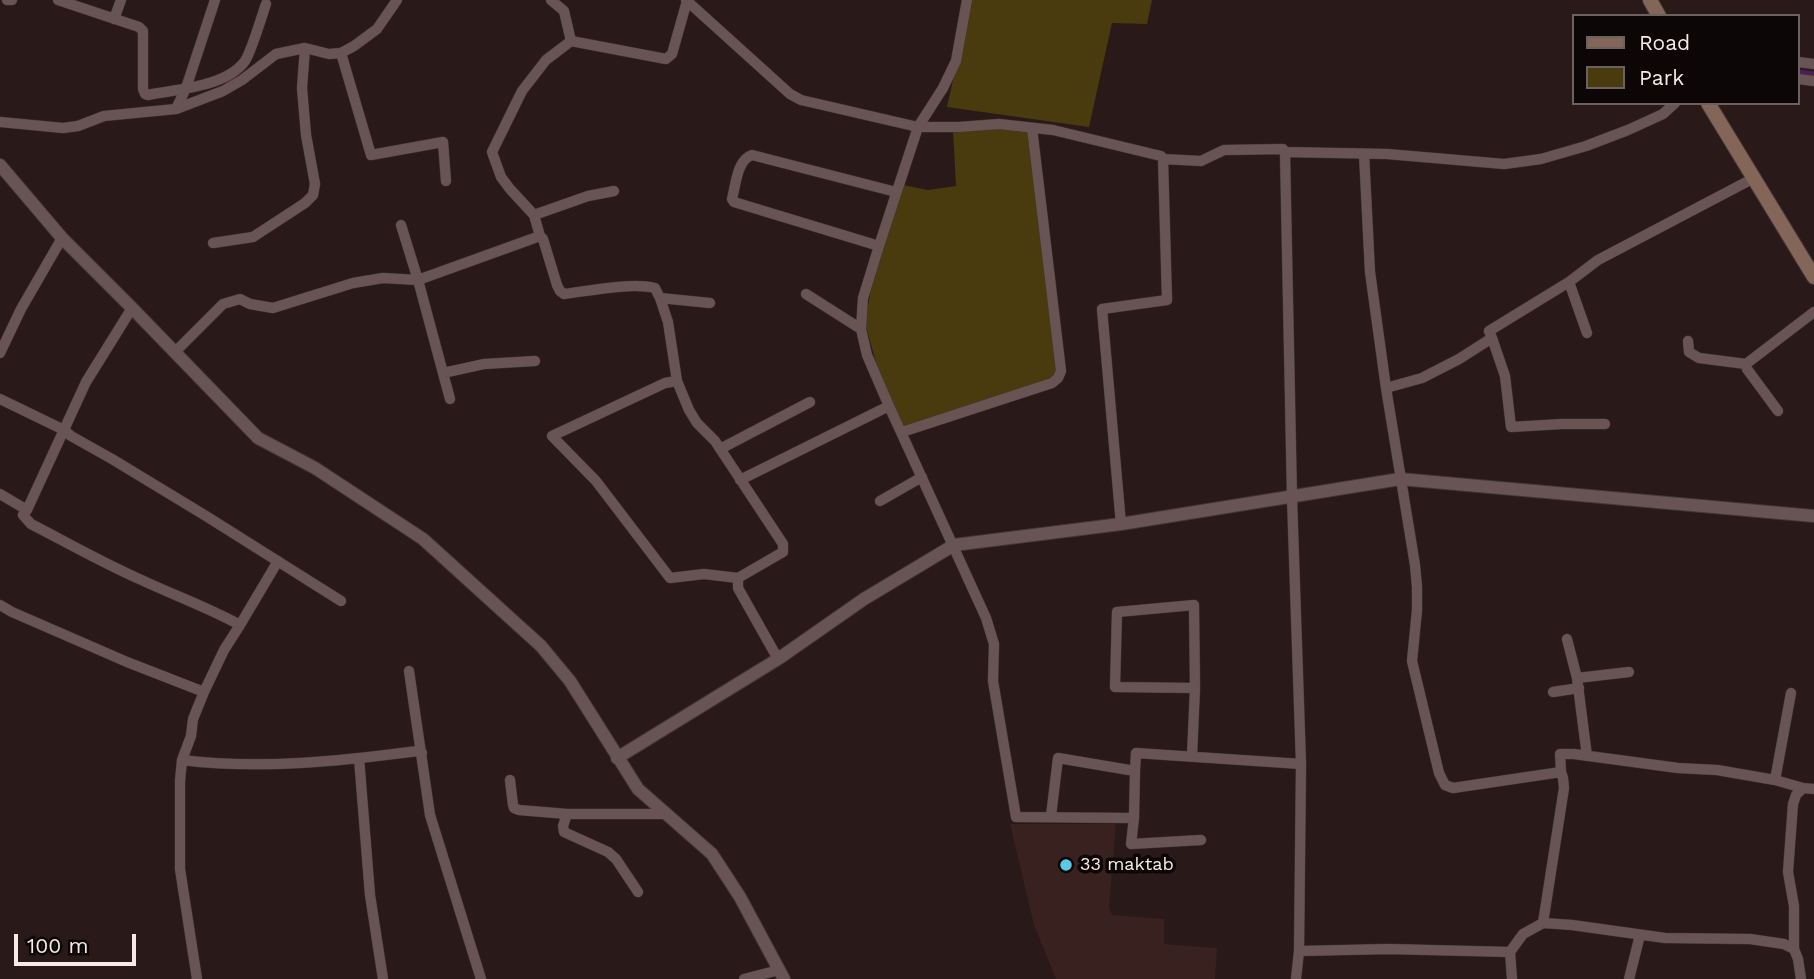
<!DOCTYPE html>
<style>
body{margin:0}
#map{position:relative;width:1814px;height:979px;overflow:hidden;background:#291918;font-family:"Work Sans",sans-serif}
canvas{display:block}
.legend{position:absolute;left:1572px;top:14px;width:228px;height:91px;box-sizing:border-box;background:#0d0606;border:2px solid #6a6161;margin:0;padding:9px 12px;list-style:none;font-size:21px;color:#f6eae9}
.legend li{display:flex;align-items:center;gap:14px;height:35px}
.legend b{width:35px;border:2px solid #6a6161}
.scale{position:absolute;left:14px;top:934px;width:122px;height:32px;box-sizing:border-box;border:4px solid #f6eae9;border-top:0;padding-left:9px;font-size:21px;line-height:24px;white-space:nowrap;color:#f6eae9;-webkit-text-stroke:5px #0d0606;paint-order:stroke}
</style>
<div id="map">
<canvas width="1814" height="979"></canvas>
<ul class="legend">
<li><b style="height:9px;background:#846658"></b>Road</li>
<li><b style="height:19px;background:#493b0e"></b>Park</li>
</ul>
<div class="scale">100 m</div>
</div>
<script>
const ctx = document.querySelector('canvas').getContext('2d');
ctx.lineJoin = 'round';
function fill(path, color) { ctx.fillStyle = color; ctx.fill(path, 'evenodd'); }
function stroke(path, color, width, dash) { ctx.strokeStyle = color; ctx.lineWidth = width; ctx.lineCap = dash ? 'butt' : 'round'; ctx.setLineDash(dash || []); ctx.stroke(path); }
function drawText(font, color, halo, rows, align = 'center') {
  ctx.font = font + ' "Work Sans",sans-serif'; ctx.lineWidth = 7; ctx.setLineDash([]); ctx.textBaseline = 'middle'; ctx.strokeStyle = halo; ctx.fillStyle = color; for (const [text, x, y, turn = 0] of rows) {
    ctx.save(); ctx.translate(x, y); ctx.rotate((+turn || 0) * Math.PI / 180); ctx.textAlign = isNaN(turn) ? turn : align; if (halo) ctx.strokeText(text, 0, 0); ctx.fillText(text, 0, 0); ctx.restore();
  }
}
const built = new Path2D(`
 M 1010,824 L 1116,824 L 1109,907 L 1112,915 L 1164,919 L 1164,944 L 1217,948 L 1215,979 L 1056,979 L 1034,925 Z`);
const green = new Path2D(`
 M 971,0 L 1152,0 L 1147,24 L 1112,23 L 1089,127 L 947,107 Z
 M 989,129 L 1030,131 L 1057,363 L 1056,374 L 1044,381 L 903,428 L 879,373 L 865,323 L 873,278 L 903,185 L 928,190 L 956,186 L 953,131 Z`);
const canal = new Path2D(`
 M 1798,74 L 1814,76`);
const minor = new Path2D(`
 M 7,0 L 12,0
 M 58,0 L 139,27 L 143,31 L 143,89 L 145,94 L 148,95 C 178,89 226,87 245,61 C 252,50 261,18 266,4
 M 551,0 L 564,11 L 571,41
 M 686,0 L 790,94 L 801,100 L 918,127 L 959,127 L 999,124 L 1053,130 L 1161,156 L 1163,159 L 1201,161 L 1224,150 L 1283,149 L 1285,152 L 1387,154 L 1504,164 L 1541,159 L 1586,146 L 1628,130 L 1663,114 L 1675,103
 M 967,0 L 956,61 L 943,88 L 918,127 L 879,246 L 863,298 L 861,329 L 867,355 L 889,406 L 986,618 L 994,644 L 993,681 L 1016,817 L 1134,818 L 1135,771
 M 114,19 L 121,0
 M 341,53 L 371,155 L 443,142 L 446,181
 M 1798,62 L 1814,64
 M 1798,79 L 1814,81
 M 176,109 L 186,88 L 215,0
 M 0,122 L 63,128 L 78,126 L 104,116 L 176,109 L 223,91 L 242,80 L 276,54 L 305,48 L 329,54 L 341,53 L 354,46 L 377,29 L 397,0
 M 1285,152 L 1292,498 L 1301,764 L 1299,951 L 1296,979
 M 1364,154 L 1370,272 L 1386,388 L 1415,565 L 1417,587 L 1417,610 L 1412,661 L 1439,773 L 1445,785 L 1453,788 L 1561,772 L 1563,778 L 1564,788 L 1543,923
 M 534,215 L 510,189 L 501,177 L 492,152 L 522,91 L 546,60 L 571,41 L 666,59 L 672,54 L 687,1
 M 401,225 L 418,280 L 450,399
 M 540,236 L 534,215 L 588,196 L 614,191
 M 213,243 L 253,237 L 305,203 L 313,195 L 315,184 L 306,135 L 302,88 L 305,48
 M 879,246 L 734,202 L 732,199 C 736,184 737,160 752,155 L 896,192
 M 1569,282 L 1598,260 L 1754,178
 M 806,294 L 861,329
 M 660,298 L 710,303
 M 132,308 L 86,382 L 27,510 L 23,515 L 31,524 C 66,542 101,562 137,578 C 171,594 207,607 240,625 L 278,561
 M 1492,338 L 1505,376 L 1511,427 L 1562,424 L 1605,424
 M 1688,341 L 1689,352 L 1699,358 L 1746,364
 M 175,352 L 223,304 L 240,299 L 250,304 L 273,308 L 353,283 L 383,278 L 418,280 L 540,236 L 543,239 L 557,285 L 560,291 L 564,294 C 588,291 632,282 655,288 L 660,298 L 668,322 L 677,381 L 689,410 L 697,423 L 715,441 L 783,544 L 783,552 L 738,578 L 738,588 L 778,659
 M 0,353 L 21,309 L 62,238
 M 443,373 L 484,364 L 535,361
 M 677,381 L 665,383 L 552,436 L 596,481 L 670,578 L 704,574 L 738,578
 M 1386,388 L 1422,378 L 1459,359 L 1492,338 L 1489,331 L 1569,282 L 1587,333
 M 0,399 L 64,430 L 71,436 L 112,459 L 206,516 L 341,601
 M 1778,411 L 1747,369 L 1746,364 L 1814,312
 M 902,432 L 1052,383 L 1058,378 L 1061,371 L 1032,128
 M 720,449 L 810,402
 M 740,480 L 889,406
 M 0,494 L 27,510
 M 880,501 L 922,477
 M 1121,524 L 1102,309 L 1167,300 L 1163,159
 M 0,605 L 12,612 L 127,662 L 204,692
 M 1567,639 L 1577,678 L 1587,756
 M 409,671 L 430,815 L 481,979
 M 1577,678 L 1629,672
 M 1553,692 L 1579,688
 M 1192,756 L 1195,688 L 1194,605 L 1117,612 L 1115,687 L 1195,688
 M 359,758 L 370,895 L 383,979
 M 182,760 L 191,736 L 193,719 L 204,692 L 224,650 L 240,625
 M 1561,772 L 1560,754 L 1574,754 L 1678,768 L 1717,770 L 1775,780 L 1803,788
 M 510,780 L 513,805 L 514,808 L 519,810 L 567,814 L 666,814
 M 1775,780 L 1791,693
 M 567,814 L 563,826 L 564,832 L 608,852 L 616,859 L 638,892
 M 1051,816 L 1058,758 L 1135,771 L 1136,753 L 1301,764
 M 1134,818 L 1131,844 L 1201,840
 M 1794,949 L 1794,906 L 1788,872 L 1793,804 L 1796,795 L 1803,788 L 1814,789
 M 1299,951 L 1389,949 L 1510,952 L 1523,934 L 1543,923 L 1572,925 L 1665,938 L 1750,939 L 1784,944 L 1794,949 L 1798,959 L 1801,979
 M 1510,952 L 1512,979
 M 197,979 L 180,869 L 180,781 L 182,760 C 261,770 340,761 418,751 L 422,753
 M 744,979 L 779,970
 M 1629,979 L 1640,935`);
const tertiary = new Path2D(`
 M 0,165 L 62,238 L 132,308 L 258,438 L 315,468 L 423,539 L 541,646 L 570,681 L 638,789 L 712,854 L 740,897 L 784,979
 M 617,758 L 778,659 L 864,599 L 954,545 L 1121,524 L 1400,479 L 1814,516`);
const secondary = new Path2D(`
 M 1650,0 L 1659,16
 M 1708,103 L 1814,277`);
const markers = [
 [1066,865,7,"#5bc8e6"]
];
const poiNames = [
 ["33 maktab",1080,865]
];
fill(built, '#38211f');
fill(green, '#493b0e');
stroke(canal, '#4b1e58', 9);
stroke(minor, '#433736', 11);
stroke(tertiary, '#433736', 14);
stroke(secondary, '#433736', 16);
stroke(minor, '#685553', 10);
stroke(tertiary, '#685553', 12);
stroke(secondary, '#846658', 14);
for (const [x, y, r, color] of markers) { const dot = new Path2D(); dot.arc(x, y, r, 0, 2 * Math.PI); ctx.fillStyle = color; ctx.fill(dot); stroke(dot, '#0d0606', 2.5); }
drawText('18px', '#f6eae9', '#0d0606', poiNames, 'left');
</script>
